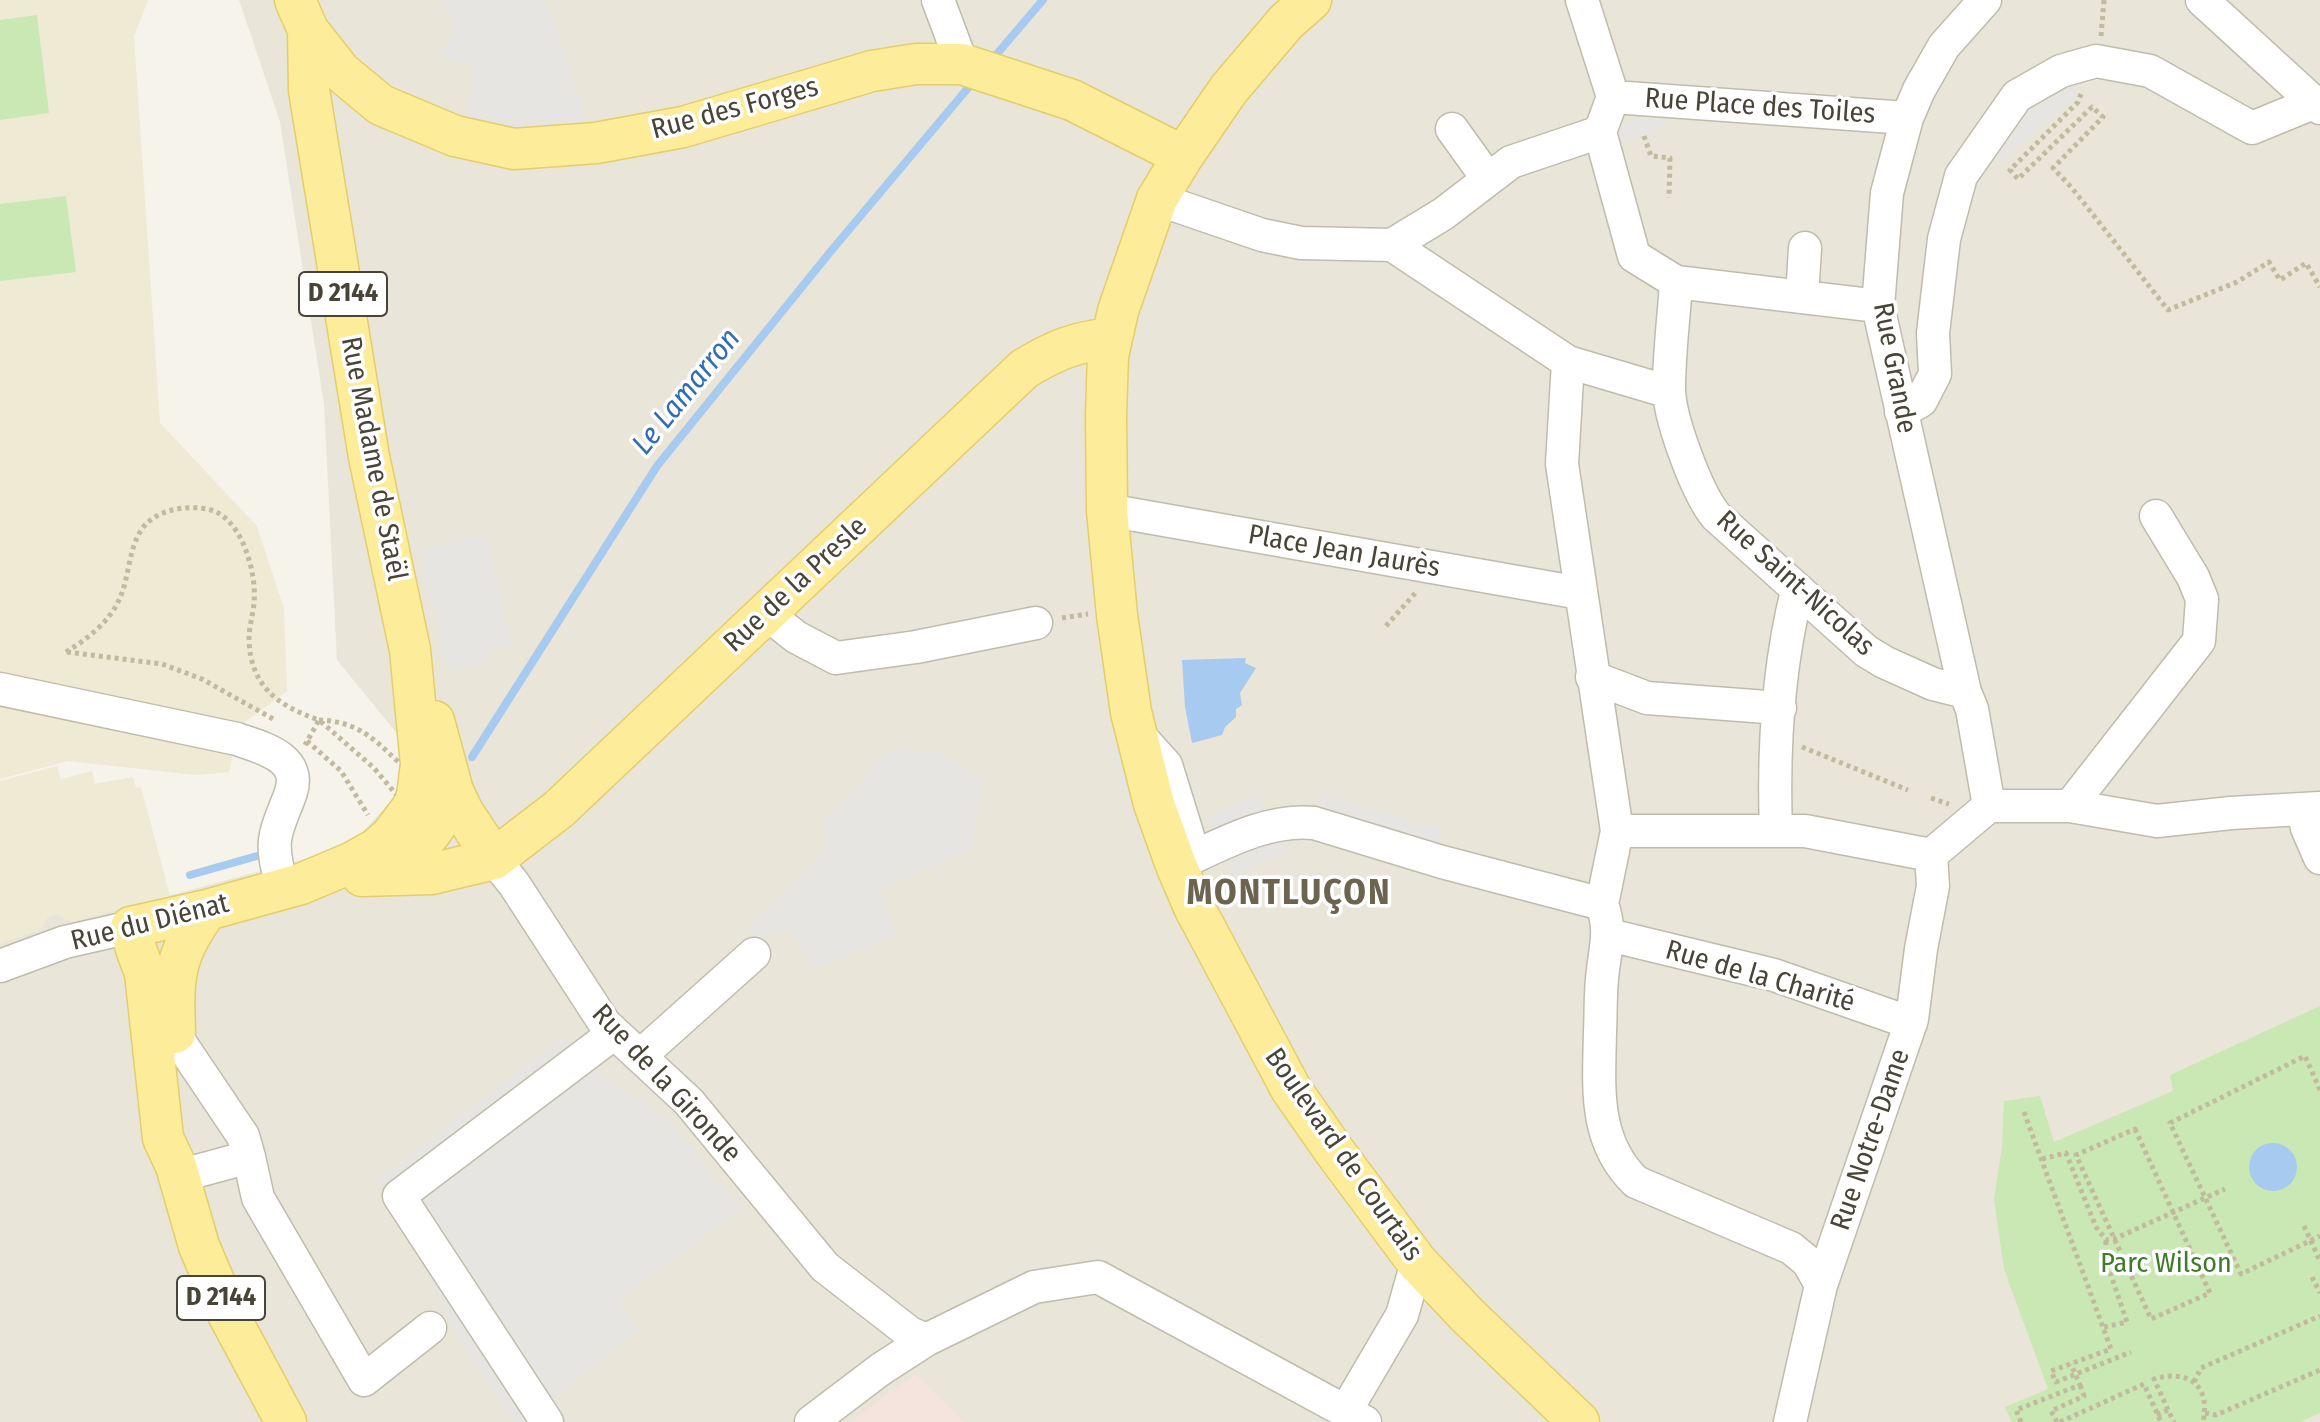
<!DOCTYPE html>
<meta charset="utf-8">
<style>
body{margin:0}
canvas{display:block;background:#f5f3ea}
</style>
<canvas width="2320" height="1422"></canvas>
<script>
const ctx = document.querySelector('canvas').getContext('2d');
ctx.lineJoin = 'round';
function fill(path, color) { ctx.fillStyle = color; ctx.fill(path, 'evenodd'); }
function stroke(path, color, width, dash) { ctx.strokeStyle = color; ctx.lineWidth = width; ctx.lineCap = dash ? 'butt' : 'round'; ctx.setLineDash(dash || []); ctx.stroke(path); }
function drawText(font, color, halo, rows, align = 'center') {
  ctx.font = font + ' "Fira Sans Condensed",sans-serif'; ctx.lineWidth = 7; ctx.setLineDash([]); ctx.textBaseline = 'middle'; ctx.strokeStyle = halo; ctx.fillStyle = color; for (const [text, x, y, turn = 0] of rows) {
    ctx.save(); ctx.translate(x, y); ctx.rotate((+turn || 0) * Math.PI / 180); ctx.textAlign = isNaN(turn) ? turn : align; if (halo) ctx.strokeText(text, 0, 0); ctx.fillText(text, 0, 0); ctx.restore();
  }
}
const residential = new Path2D(`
 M 239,0 L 2320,0 L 2320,1422 L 0,1422 L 0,943 L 41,929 L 47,917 L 58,914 L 71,922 L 342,849 L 359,836 L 393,799 L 401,782 L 400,737 L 337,660 L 324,404 L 280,122 Z`);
const education = new Path2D(`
 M 0,0 L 148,0 L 134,37 L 160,423 L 257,526 L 284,609 L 287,691 L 239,726 L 229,772 L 196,775 L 68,761 L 0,779 Z
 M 57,766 L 61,779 L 92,771 L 95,784 L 133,777 L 136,788 L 141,787 L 170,896 L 70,922 L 59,914 L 47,917 L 41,929 L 0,943 L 0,781 Z`);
const medical = new Path2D(`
 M 915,1374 L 965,1422 L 850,1422 Z`);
const green = new Path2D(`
 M 37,15 L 49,113 L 0,120 L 0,20 Z
 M 66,196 L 76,272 L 0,281 L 0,204 Z
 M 2320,1006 L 2320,1413 L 2300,1422 L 2012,1422 L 2005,1407 L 2048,1389 L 2004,1269 L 1994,1199 L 2002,1147 L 2004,1101 L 2040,1096 L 2054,1142 L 2173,1091 L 2170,1075 Z`);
const parking = new Path2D(`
 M 443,0 L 544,0 L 552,16 L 589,128 L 494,130 L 466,123 L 473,67 L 440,56 L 455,28 Z
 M 2075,77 L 2076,96 L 2000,164 L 1990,146 L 2029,105 Z
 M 1673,101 L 1681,112 L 1648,135 L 1619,142 L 1613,130 Z
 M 486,535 L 512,645 L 487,651 L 489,662 L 448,672 L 420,550 Z
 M 890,749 L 944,752 L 981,781 L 972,848 L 881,890 L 897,935 L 814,969 L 790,931 L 752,939 L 749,925 L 826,848 L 822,822 Z
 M 1120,749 L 1148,840 L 1140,843 L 1112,751 Z
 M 1322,794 L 1443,830 L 1437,848 L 1316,812 Z
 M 1257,795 L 1265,813 L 1215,834 L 1208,816 Z
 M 1278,836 L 1285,853 L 1233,876 L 1225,858 Z
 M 561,1037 L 579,1049 L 603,1077 L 642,1101 L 671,1124 L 741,1209 L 618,1300 L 639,1330 L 554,1398 L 571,1422 L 515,1422 L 457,1336 L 420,1254 L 377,1180 Z`);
const water = new Path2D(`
 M 1246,658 L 1245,663 L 1256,668 L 1240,693 L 1242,705 L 1236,709 L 1236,717 L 1225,727 L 1222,735 L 1192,743 L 1185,707 L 1182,660 Z
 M2249 1167a24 24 0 1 1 48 0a24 24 0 1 1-48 0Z`);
const stream = new Path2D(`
 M 990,62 L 1043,0
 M 472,757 L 657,466 L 831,251 L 973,82
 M 190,875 L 257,856`);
const path = new Path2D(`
 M 2101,36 L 2104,0
 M 2081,94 L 2078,102 L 2010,170 L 2018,179 L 2092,107 L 2103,117 L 2053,168 L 2072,188 L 2168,310 L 2237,282 L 2269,262 L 2280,280 L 2306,263 L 2320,287
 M 1644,136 L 1651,156 L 1670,158 L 1669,198
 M 1062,618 L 1088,614
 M 1386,626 L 1417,591
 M 66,652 C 86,640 108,623 118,602 C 129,581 128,552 140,532 C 153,509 188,504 211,510 C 242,519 257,573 254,603 C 253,615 249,627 249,639 C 250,686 278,706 319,720 L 305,745
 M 67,652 L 162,664 L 202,679 L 275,720
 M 319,720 C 375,722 385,759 428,785 L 435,797 L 435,828 L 410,811 L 374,768 Z
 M 307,741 L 341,771 L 368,815
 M 1802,747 L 1908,790
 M 1931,798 L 1949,804
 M 2320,1090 L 2305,1056 L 2170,1123 L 2241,1274 L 2320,1236
 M 2024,1112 L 2111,1349 L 2051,1371 L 2056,1382 L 2131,1352
 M 2135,1129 L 2210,1293 L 2151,1319 L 2076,1155 Z
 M 2042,1159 L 2066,1153 L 2096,1227 L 2106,1240 L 2114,1239 L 2225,1189
 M 2304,1226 L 2320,1261
 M 2312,1277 L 2320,1293
 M 2104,1327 L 2127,1322 L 2105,1258 L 2106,1240
 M 2194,1382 L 2201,1368 L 2320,1316
 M 2168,1410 L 2154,1379 C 2188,1369 2211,1385 2203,1422
 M 2205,1413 L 2216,1415 L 2320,1370
 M 2157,1415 L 2168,1410 L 2174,1422
 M 2021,1422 L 2016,1410 L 2080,1385 L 2071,1364
 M 2057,1422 L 2051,1411 L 2084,1396 L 2080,1385
 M 2060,1422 L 2144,1384 L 2161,1422`);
const minor = new Path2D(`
 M 938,0 L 962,64
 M 1582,0 L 1613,97
 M 1985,0 L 1944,46 L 1919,90 L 1907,118 L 1887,193 L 1878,306 L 1965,692 L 1972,709 L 1989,806
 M 2202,0 L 2320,108
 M 1613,97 L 1600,132 L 1634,256 L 1676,282 L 1878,306
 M 1613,97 L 1907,118
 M 1452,129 L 1488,179
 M 1157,199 L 1262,235 L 1301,243 L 1392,245 L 1568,362 L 1669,392
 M 1392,245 L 1443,214 L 1511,162 L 1600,132
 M 1676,282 C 1674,317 1669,353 1669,388 C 1669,418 1697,493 1716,516 L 1866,651 L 1884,662 L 1933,684 L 1965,692
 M 1802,297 L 1805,248
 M 1901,412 L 1921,401 L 1935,374 L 1933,333 L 1944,239 L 1961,176 L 2017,96 L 2061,71 L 2096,61 L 2150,71 L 2252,128 L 2313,103
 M 1107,510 L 1580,593
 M 766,613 L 796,637 L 836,658 L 916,647 L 1036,623
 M 1592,677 L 1647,698 L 1780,708
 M 0,689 L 237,739 C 262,748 302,757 291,792 C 286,808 277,823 275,840 C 273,856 279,874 283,889
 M 1136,732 L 1166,765 L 1188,836 L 1176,865
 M 1989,806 L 2070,806 L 2157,821 L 2231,813 L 2320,808
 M 2070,806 L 2199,641 L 2202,599 L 2193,577 L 2156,516
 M 2303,809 L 2307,828 L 2320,858
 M 1617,831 L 1805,831 L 1931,855
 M 1776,831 C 1773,752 1778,668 1797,591
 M 1931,855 L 1989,806
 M 494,859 L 514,884 L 605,1024 L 689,1102 L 825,1267 L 910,1333 L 926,1340
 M 1176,865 C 1219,846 1266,818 1314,823 L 1442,862 L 1602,904 L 1617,831 L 1562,464 L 1568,362
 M 1602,904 C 1611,929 1606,945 1603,970 C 1600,990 1601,1012 1600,1032 C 1599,1086 1593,1141 1636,1182 L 1791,1248 L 1808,1262 L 1821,1285
 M 1609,935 L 1774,975 L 1911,1023
 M 0,966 L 65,942 L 131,927
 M 175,1035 L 243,1136 L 249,1157 L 179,1176
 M 640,1056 L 754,954
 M 249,1157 L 258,1198 L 364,1380 L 430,1328
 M 1345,1412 L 1402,1315 L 1417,1262
 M 547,1422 L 399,1196 L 613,1034
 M 811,1422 L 881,1369 L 926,1340 L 1034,1287 L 1098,1277 L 1365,1422
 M 1790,1422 L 1821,1285 L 1912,1019 L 1921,949 L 1933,886 L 1931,855`);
const major = new Path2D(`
 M 295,0 L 308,30 L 341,72 L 381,105 L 455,136 L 514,149 L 596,143 L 683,127 L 872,71 L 916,64 L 962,64 L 1072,100 L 1183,156
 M 1311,0 L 1286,22 L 1229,89 L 1183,156 L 1157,199 L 1118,311 L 1108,356 L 1106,414 L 1107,510 L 1117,615 L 1131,712 L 1154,804 L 1176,865 L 1194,907 L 1291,1089 L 1335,1152 L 1417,1262 L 1468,1316 L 1579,1422
 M 434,721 L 453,791 L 463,812 L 494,859
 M 371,872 C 416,854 436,836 453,791
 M 362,876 L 431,874 L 494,859 L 559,809 L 1024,369 C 1055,350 1075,342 1111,338
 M 175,1033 C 173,978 173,956 207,910
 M 286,1422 L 228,1314 L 199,1246 L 176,1166 L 163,1138 L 145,973 L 136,949 L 131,927 L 207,910 L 301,884 L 353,862 L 376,849 L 391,836 L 412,808 L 417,796 L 421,764 L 410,650 L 369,457 L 309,90 L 308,30`);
const shields = [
 [343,294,88],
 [221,1298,88]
];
const shieldNames = [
 ["D 2144",343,294],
 ["D 2144",221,1298]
];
const streetNames = [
 ["Rue Place des Toiles",1760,107,4],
 ["Rue des Forges",735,109,-15],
 ["Rue Grande",1894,368,79],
 ["Rue Madame de Staël",373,459,79],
 ["Place Jean Jaurès",1344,552,10],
 ["Rue Saint-Nicolas",1795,584,42],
 ["Rue de la Presle",796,585,-43],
 ["Rue du Diénat",150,923,-14],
 ["Rue de la Charité",1760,977,16],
 ["Rue de la Gironde",666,1084,47],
 ["Rue Notre-Dame",1871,1140,-71],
 ["Boulevard de Courtais",1343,1155,55]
];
const parkNames = [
 ["Parc Wilson",2166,1264]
];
const waterNames = [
 ["Le Lamarron",687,392,-51]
];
const districtNames = [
 ["MONTLUÇON",1289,894]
];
fill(residential, '#e9e5d8');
fill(education, '#eeead4');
fill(medical, '#f5e4de');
fill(green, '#cae8b3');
fill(parking, '#e6e5e1');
fill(water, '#a7caf0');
stroke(stream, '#a7caf0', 8);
stroke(minor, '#c0bcac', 35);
stroke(major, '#e4ce69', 43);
stroke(path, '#c2ba9e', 5, [4, 4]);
stroke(minor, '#fff', 32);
stroke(major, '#fded9a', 40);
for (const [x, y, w] of shields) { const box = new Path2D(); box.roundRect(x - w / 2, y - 22, w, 44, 6); ctx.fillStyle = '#fff'; ctx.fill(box); stroke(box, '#494438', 2); }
drawText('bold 26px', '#494438', null, shieldNames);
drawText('28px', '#494438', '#fff', streetNames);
drawText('28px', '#3f7b2a', '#fff', parkNames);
drawText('italic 30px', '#306db5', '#fff', waterNames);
ctx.letterSpacing = '2px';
drawText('bold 36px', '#6c644f', '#fff', districtNames);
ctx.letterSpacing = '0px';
</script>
